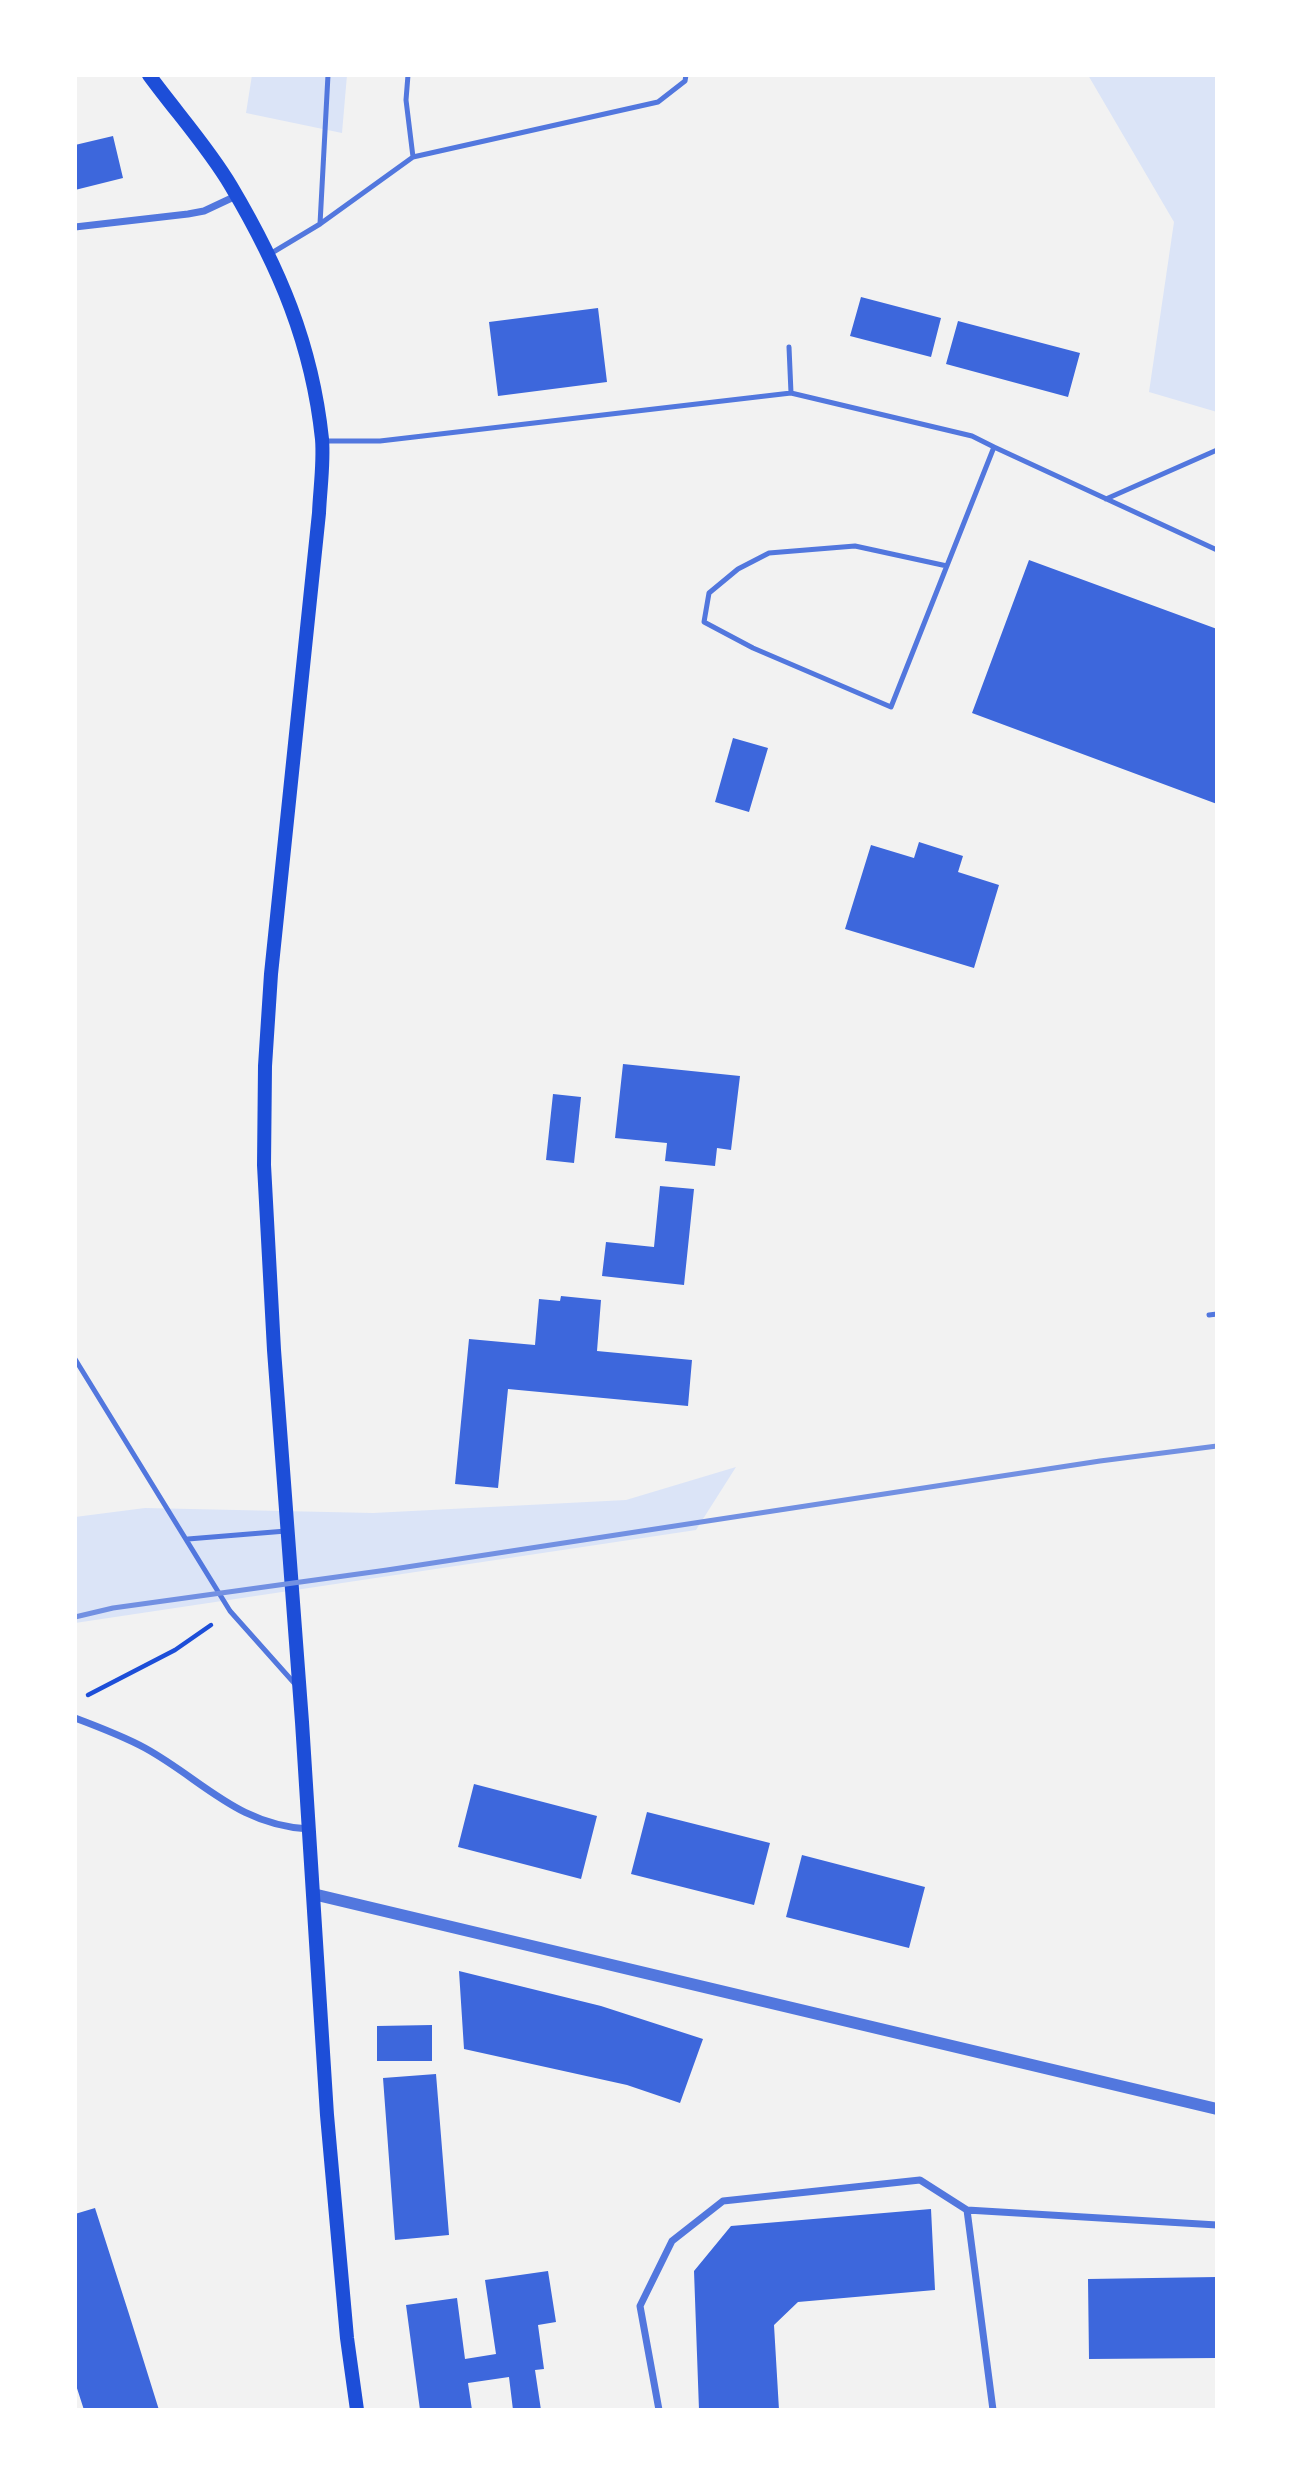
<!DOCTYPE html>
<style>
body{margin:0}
#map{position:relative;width:1292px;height:2485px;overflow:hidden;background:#f2f2f2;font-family:Helvetica,sans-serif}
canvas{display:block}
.frame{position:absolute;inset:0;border:77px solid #fff;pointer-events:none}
</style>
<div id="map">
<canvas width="1292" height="2485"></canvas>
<div class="frame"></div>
</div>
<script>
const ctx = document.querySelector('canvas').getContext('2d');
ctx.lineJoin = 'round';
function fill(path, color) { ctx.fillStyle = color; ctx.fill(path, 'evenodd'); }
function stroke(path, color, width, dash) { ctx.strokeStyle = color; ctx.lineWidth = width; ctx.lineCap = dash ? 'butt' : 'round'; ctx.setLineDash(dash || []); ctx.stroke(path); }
const green = new Path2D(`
 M 252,75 L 347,75 L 342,133 L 246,113 Z
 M 1088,75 L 1217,75 L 1217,412 L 1149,392 L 1174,222 Z
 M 736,1467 L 696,1530 L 75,1623 L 75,1517 L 145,1508 L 373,1513 L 626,1500 Z`);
const building = new Path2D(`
 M 113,136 L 123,178 L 75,190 L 75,145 Z
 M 861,297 L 941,318 L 931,357 L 850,336 Z
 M 598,308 L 607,382 L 498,396 L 489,322 Z
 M 958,321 L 1080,353 L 1068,397 L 946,364 Z
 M 1029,560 L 1217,629 L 1217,804 L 972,713 Z
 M 733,738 L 768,748 L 749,812 L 715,802 Z
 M 919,842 L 963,856 L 958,872 L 999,885 L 974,968 L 845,929 L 871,845 L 914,858 Z
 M 623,1064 L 740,1076 L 731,1150 L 717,1148 L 715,1166 L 665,1161 L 667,1143 L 615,1138 Z
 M 553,1094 L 581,1097 L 574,1163 L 546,1160 Z
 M 660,1186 L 694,1189 L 684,1285 L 602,1276 L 606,1242 L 654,1247 Z
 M 561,1296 L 601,1300 L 597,1351 L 692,1360 L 688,1406 L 508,1389 L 498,1488 L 455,1484 L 469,1339 L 535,1345 L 539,1299 L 560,1301 Z
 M 474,1784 L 597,1816 L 581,1879 L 458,1847 Z
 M 647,1812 L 770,1843 L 754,1905 L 631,1874 Z
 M 802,1855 L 925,1887 L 909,1948 L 786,1917 Z
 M 459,1971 L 601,2006 L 703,2039 L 680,2103 L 627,2085 L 464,2049 Z
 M 432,2025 L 432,2061 L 377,2061 L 377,2026 Z
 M 436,2074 L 449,2235 L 395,2240 L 383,2078 Z
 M 95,2208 L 129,2314 L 159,2410 L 84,2410 L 75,2382 L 75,2214 Z
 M 931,2209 L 935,2290 L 798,2302 L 774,2325 L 779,2410 L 699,2410 L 694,2271 L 731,2226 Z
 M 548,2271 L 556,2322 L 538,2325 L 544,2369 L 535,2370 L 541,2410 L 513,2410 L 509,2377 L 468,2383 L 472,2410 L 420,2410 L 406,2305 L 457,2298 L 465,2359 L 496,2354 L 485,2280 Z
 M 1217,2277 L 1217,2358 L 1089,2359 L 1088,2279 Z`);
const path = new Path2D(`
 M 88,1695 L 175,1650 L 211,1625`);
const service = new Path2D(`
 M 408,75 L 406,100 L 413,157
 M 320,224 L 413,157 L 658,102 L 685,81 L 686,75
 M 270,254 L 320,224 L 328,75
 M 789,347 L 791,393
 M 325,441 L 380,441 L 791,393 L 972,436 L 994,447 L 891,707 L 753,648 L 704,622 L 709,593 L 738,569 L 769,553 L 855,546 L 947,566
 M 994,447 L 1217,550
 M 1106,499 L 1217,450
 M 1209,1315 L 1217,1314
 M 75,1359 L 230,1611 L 295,1684
 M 188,1539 L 286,1531`);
const minor = new Path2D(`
 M 75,227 L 188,214 L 204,211 L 236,196
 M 75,1718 C 99,1727 123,1736 145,1748 C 203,1780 237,1825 309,1829
 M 967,2210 L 993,2410
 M 659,2410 L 640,2306 L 672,2241 L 723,2201 L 920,2180 L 967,2210 L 1217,2225`);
const tertiary = new Path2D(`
 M 313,1894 L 1217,2109`);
const secondary = new Path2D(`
 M 149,75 C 176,112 208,147 231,186 C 279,267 312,344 322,439 C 324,463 320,489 319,513 L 271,974 L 265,1066 L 264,1165 L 274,1350 L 302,1722 L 327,2115 L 347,2338 L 357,2410`);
const rail = new Path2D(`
 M 75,1617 L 113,1608 L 387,1570 L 1100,1461 L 1217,1446`);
fill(green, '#dbe4f7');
fill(building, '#3d67dc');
stroke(path, '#1d4ed8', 4.5);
stroke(service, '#5277de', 5);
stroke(minor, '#5277de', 7);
stroke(tertiary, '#5277de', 12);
stroke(secondary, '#1d4ed8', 14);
stroke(rail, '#7290e2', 5);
</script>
